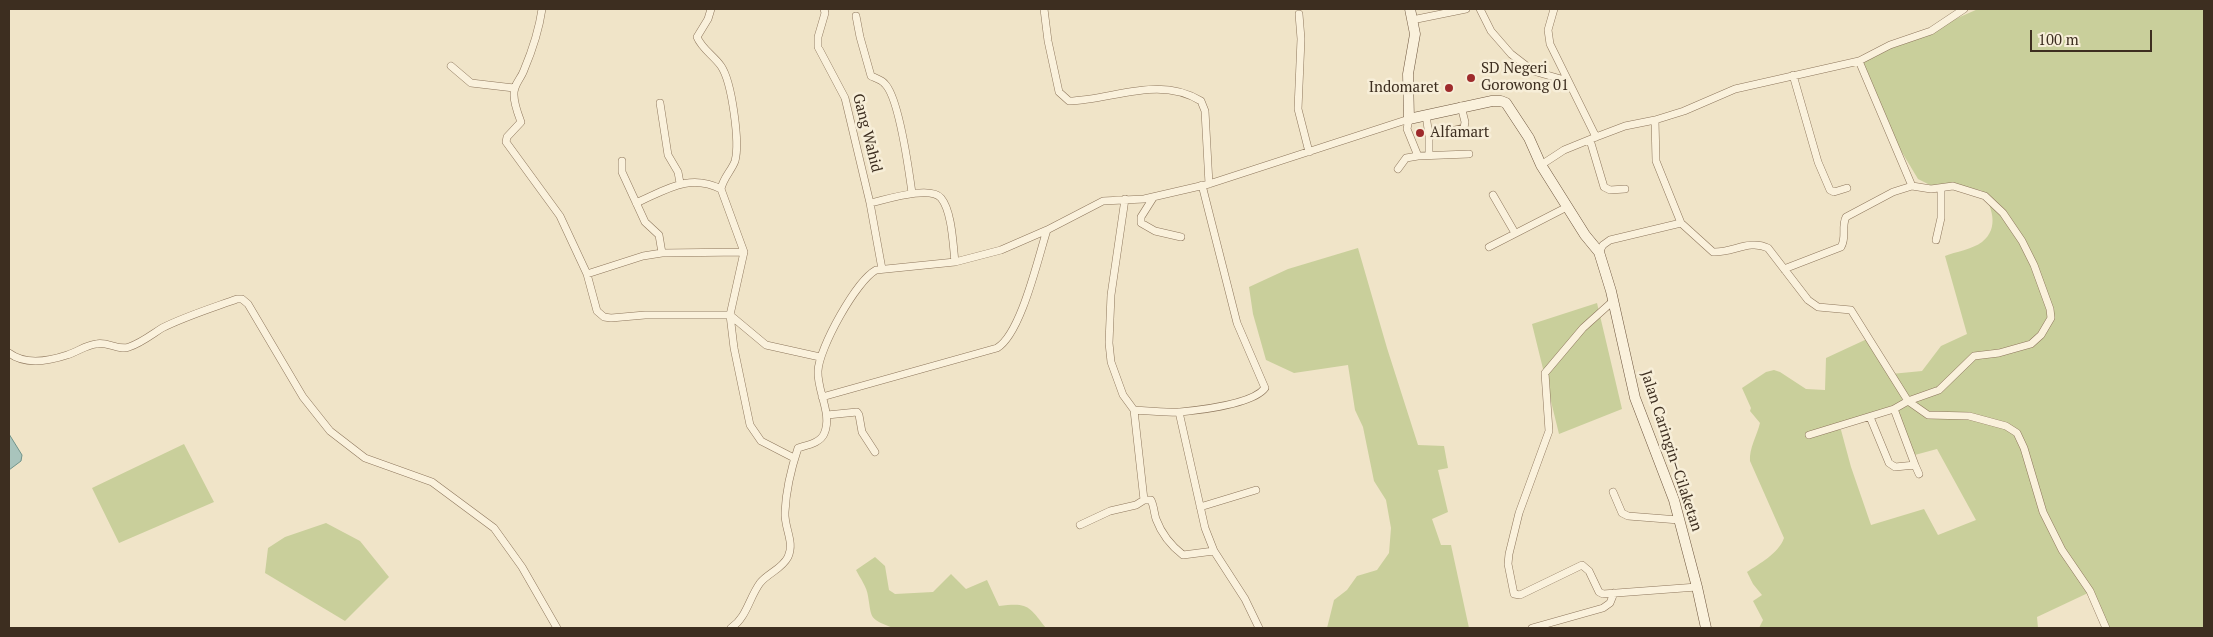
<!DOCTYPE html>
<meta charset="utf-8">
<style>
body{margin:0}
#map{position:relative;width:2213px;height:637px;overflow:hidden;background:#f0e4c8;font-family:"PT Serif",serif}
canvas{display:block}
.frame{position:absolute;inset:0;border:10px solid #3d2e20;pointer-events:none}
.scale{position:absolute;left:2030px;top:30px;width:122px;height:22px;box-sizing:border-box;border:2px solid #3d2e20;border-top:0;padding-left:6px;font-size:15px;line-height:18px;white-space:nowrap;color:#3d2e20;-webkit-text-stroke:4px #f7eed8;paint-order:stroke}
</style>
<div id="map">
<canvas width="2213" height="637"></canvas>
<div class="frame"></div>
<div class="scale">100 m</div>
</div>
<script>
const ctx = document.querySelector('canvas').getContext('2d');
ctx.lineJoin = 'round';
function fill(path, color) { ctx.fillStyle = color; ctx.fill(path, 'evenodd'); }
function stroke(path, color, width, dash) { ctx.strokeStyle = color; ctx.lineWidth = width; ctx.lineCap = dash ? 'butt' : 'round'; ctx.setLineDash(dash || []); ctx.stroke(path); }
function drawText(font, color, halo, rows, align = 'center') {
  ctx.font = font + ' "PT Serif",serif'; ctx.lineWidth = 5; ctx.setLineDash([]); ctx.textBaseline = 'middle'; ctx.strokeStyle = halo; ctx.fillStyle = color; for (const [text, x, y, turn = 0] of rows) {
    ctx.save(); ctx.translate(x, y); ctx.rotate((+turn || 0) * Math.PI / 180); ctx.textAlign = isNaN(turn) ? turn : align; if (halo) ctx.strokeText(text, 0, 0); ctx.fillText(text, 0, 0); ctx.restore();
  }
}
const green = new Path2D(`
 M 1978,9 L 2204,9 L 2204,628 L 2105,628 L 2088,593 L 2037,617 L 2038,628 L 1759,628 L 1763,620 L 1753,601 L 1762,595 L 1753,584 L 1747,572 C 1759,564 1779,553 1784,538 L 1750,461 C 1749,448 1757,436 1760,423 L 1750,411 L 1751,408 L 1742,388 L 1766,372 L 1774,370 L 1780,372 L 1806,389 L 1825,390 L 1826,358 L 1867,339 L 1891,374 L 1922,371 L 1941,346 L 1967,334 L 1945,256 C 1955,252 1973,249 1982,242 C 2000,228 1992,206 1981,190 L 1934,187 L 1918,179 L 1900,149 L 1862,60 ZM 1897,410 L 1911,456 L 1937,449 L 1976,520 L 1938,535 L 1924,509 L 1871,525 L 1851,467 L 1841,430 L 1832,430 Z
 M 1358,248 L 1387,348 L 1418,445 L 1444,446 L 1448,468 L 1438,470 L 1448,512 L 1432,519 L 1441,545 L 1451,545 L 1469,628 L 1327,628 L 1334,600 L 1347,590 L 1357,576 L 1377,570 L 1389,553 L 1391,528 L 1386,500 L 1374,481 L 1363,427 L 1355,410 L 1348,365 L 1294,373 L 1266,360 L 1253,314 L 1249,287 L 1288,269 Z
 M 1597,303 L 1622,409 L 1559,434 L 1532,324 Z
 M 184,444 L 214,502 L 119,543 L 92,488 Z
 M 326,523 L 360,541 L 389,577 L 345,621 L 265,573 L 268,548 L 285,537 Z
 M 875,557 L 885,566 L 889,590 L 895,594 L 933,592 L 951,574 L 966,589 L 987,580 L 999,606 C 1028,602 1029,606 1046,628 L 893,628 C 869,618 872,620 868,596 C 867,587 860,578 856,570 Z`);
const water = new Path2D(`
 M 9,434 L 22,455 L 21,461 L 9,470 Z`);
const street = new Path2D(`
 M 542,9 C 539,30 532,51 524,70 C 521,79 513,85 514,95 C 514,104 518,114 521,122 L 507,137 L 506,142 L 560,216 L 587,274 L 597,311 L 604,317 L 611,318 L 645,315 L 730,315 L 766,345 L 820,357
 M 711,9 L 708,19 L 697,37 C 702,49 713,55 721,66 C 732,82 740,143 735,161 C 732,170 723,178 721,189 L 744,252 L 730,315 L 734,348 L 750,425 L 761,441 L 794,458
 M 824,9 L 825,13 L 818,37 L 818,47 L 845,98 L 870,203 L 882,269
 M 1044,9 L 1048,41 L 1059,92 L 1069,101 C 1113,100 1159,75 1201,101 L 1205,111 L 1209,184
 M 1480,9 L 1491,31 L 1511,54 L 1533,71 L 1568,81
 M 1554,9 L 1548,30 L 1550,44 L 1596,137
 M 1299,14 L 1301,39 L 1298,109 L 1309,152
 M 856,16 L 860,37 L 871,76 C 875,78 882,80 885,84 C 899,98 909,171 912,193
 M 1412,20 L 1466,9
 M 1859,61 L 1912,186
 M 451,66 L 471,83 L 514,88
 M 1793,75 L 1818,162 L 1830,190 L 1834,192 L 1847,188
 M 660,103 L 668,155 L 678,172 L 680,183
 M 1426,115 L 1429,136 L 1429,155
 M 1429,136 L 1464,128 L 1465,122 L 1461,106
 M 1590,140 L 1604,187 L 1610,190 L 1625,189
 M 622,161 L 622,172 L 645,222 L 659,235 L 662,253
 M 1541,165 L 1564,150 L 1596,137 L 1625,126 L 1655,120 L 1684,111 L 1735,89 L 1859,61 L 1890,45 L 1931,31 L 1964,9
 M 1398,169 L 1406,158 L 1418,156
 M 1493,195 L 1515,233
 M 1153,198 L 1141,217 L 1141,223 L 1155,231 L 1181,237
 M 1125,199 L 1111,295 L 1109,343 L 1111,362 L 1123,395 L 1134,410 C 1149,411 1165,413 1180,412 C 1200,410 1253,404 1265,388 L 1237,323 L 1202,185
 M 636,203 C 666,190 689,173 721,189
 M 870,203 C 885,200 930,185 941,198 C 952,211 953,245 955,262
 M 1681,223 L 1713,252 C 1733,253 1749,239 1768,248 L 1808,300 L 1818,307 L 1851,310 L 1908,401 L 1928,415 L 1969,416 L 2006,426 L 2017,433 L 2024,448 L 2043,512 L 2062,550 L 2090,591 L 2106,628
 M 1936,240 L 1941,218 L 1941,188
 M 1489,247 L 1567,207
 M 1599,252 L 1603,245 L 1610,240 L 1681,223 L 1656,161 L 1655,120
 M 1784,269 L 1841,247 C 1847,237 1841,227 1846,217 L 1893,192 L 1912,186 L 1931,189 L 1953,186 L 1985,196 L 2003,213 L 2022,241 L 2034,265 L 2050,309 L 2051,318 L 2041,335 L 2031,344 L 1999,353 L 1974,356 L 1939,390 L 1908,401 L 1894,409 L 1809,435
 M 587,274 L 643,256 L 662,253 L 744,252
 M 1613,301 L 1583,328 L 1545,373 L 1549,431 L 1519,513 L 1509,554 L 1508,564 L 1514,594 L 1520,595 L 1582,565 L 1589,571 L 1599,592 L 1603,594 L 1697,587
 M 9,353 C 25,365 49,361 67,355 C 77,352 86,345 96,344 C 107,341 119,351 129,347 C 141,343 151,335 162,328 C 186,316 212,308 237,299 L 242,299 L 248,304 L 303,397 L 330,431 L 365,458 L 432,482 L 494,528 L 522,567 L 557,628
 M 822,397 L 997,348 C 1021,334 1038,258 1047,230
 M 1894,409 L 1915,465
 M 1179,412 L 1205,528 L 1214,551 L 1245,599 L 1259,628
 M 827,415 L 857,412 L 859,415 L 862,432 L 875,452
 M 1870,417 L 1889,463 L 1895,467 L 1915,465 L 1919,474
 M 1613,492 L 1622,513 L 1628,516 L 1679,520
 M 1144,500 L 1151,500 C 1154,506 1154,513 1156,519 C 1162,535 1170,545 1183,555 L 1214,551
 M 1200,507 L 1256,490
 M 1080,525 L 1110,511 L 1136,505 L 1144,500 L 1134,410
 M 731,628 C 747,617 749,598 760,583 C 768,573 782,569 788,557 C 795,542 784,528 785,512 C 786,490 791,469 798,448 C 807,445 820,443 824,434 C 833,414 817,392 818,371 C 819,348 856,281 876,270 L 955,262 L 1001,250 L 1047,230 L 1103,201 L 1144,199 L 1209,184 L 1409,119 L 1407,129 L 1418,156 L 1469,154
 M 1532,628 L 1603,608 L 1610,603 L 1614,593`);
const secondary = new Path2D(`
 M 1410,9 L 1415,34 L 1408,74 L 1409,119 L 1492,101 L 1501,101 L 1506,103 L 1529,138 L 1541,165 L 1585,235 L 1599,252 L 1611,291 L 1635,398 L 1674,500 L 1697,587 L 1706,628`);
const markers = [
 [1471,78,5,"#9e2a2b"],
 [1449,88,5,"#9e2a2b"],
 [1420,133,5,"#9e2a2b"]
];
const poiNames = [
 ["SD Negeri",1481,69],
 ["Gorowong 01",1481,86],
 ["Indomaret",1439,88,"right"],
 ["Alfamart",1430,133]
];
const streetNames = [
 ["Gang Wahid",867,133,76],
 ["Jalan Caringin–Cilaketan",1671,451,72]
];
fill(green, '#c9cf9b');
fill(water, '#a9c4bc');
stroke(water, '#6f938a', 1);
stroke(street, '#8d765c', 8);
stroke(secondary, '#6f573f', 11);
stroke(street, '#faf1dc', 7);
stroke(secondary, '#faf1dc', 10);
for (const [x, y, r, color] of markers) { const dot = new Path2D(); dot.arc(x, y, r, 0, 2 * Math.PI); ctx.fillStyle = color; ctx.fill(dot); stroke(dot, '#f7eed8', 2); }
drawText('15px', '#3d2e20', '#f7eed8', poiNames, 'left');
drawText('15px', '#3d2e20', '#f7eed8', streetNames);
</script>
